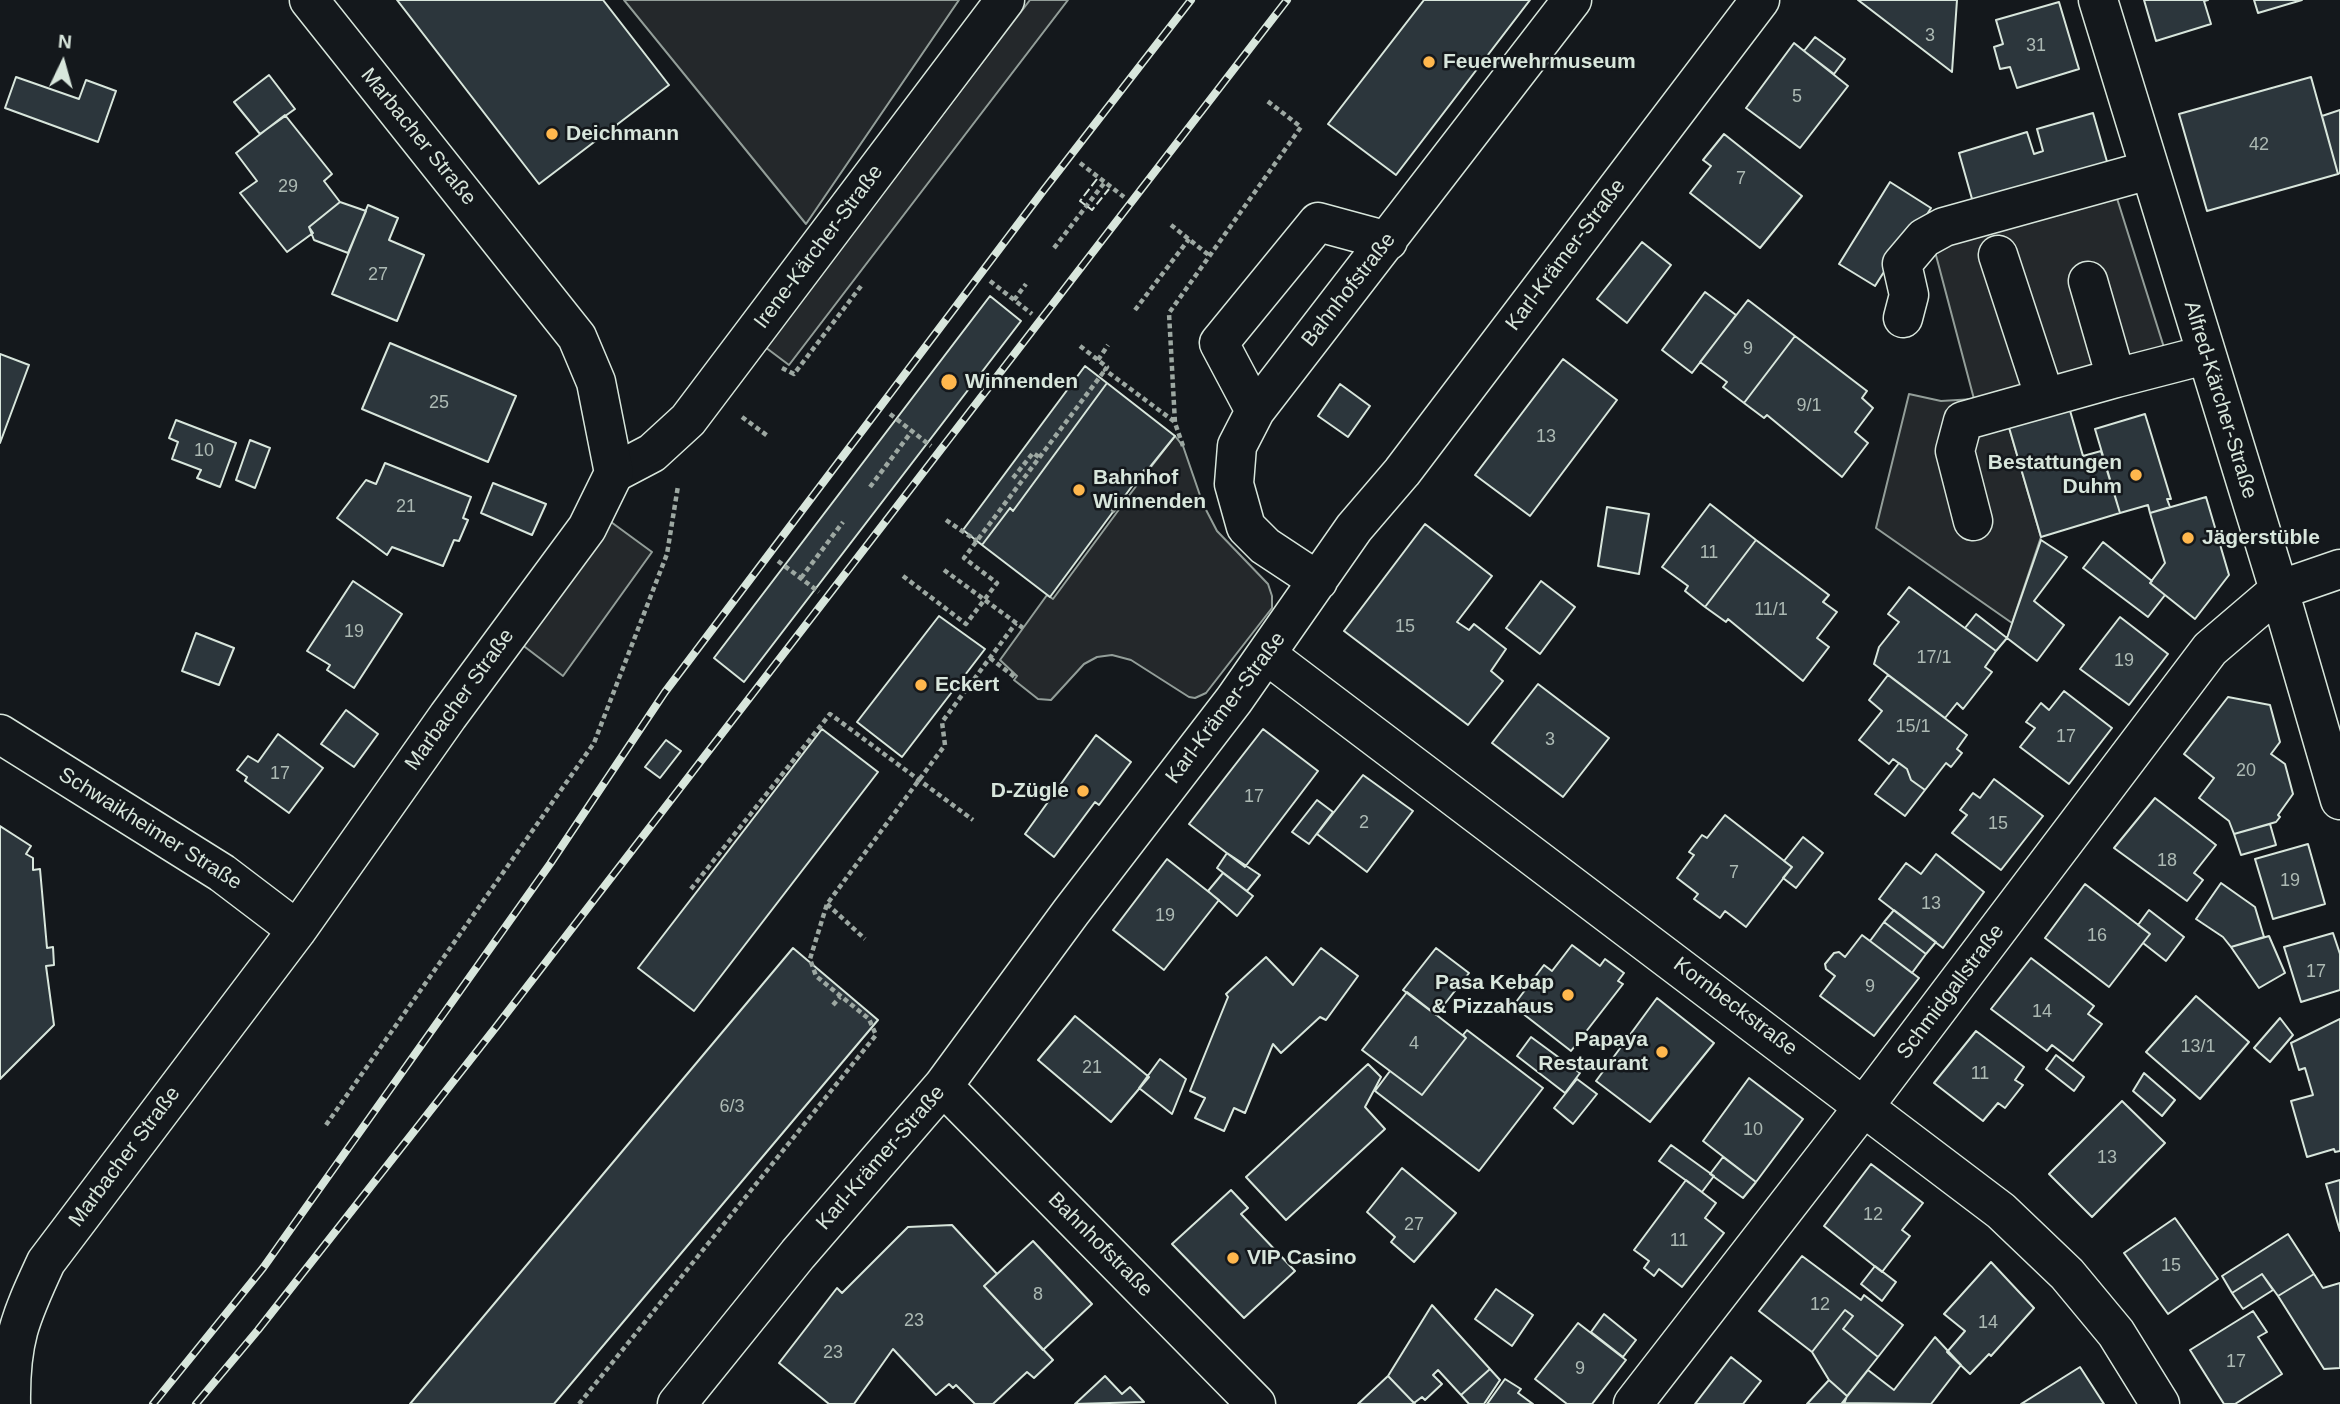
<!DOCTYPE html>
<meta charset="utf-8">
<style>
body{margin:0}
#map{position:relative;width:2340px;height:1404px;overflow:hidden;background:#14181c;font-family:Arial,sans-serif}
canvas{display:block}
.north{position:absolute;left:28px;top:28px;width:70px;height:70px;-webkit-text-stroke:5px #14181c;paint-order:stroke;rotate:5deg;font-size:19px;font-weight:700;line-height:28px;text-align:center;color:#d8e6dc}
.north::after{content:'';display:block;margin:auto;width:24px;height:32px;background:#d8e6dc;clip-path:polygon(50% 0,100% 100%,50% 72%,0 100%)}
</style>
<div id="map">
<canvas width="2340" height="1404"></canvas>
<div class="north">N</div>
</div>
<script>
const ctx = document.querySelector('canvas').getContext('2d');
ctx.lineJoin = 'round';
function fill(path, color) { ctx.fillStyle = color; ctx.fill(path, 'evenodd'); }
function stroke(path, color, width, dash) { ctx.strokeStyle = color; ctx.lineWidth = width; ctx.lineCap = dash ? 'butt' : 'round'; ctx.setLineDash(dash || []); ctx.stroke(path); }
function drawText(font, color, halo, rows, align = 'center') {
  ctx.font = font + ' Arial,sans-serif'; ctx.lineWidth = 5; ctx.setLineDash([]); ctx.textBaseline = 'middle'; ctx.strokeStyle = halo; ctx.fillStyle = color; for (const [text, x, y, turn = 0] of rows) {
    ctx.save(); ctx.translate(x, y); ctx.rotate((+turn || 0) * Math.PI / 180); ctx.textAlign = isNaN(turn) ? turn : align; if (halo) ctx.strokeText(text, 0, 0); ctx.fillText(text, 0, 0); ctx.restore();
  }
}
const parking = new Path2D(`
 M 624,0 L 959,0 L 806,224 Z
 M 1030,0 L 1068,0 L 789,365 L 765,347 Z
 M 2115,192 L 2173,376 L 2008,424 L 2041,537 L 2012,623 L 1876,528 L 1909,394 L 1941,401 L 1974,399 L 1933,244 Z
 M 1175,436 L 1183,446 L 1203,504 L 1217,531 L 1268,584 L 1272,596 L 1272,608 L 1206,693 L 1195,698 L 1189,697 L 1131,660 L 1112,655 L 1097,657 L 1084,664 L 1051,700 L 1038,699 L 1014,680 L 1017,676 L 1000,660 L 1047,595 L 1053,599 L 1126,500 L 1137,507 L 1127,498 Z
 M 596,511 L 652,552 L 563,676 L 508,634 Z`);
const building = new Path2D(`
 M 397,0 L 603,0 L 669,85 L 539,184 Z
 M 1424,0 L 1530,0 L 1396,175 L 1328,124 Z
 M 1858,0 L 1957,0 L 1952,72 Z
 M 2144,0 L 2208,0 L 2204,1 L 2211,24 L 2156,41 Z
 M 2254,0 L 2302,0 L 2258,13 Z
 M 2059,2 L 2079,69 L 2017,88 L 2010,67 L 2000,69 L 1994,47 L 2003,44 L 1996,20 Z
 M 1815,37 L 1845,59 L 1834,74 L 1804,51 Z
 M 1794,43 L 1848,86 L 1800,148 L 1746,108 Z
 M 269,75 L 295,109 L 260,134 L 234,102 Z
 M 16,77 L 79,99 L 86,80 L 116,91 L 98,142 L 5,108 Z
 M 2311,77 L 2338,174 L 2207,211 L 2179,114 Z
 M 2340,110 L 2340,173 L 2338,174 L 2322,116 Z
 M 2093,113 L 2110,172 L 1976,213 L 1959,153 L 2027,132 L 2034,154 L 2043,151 L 2037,129 Z
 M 285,115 L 332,174 L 324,181 L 340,202 L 309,227 L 313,233 L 287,252 L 240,193 L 257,181 L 236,153 Z
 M 1724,134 L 1802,196 L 1760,248 L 1690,193 L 1711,166 L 1703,160 Z
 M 1890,182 L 1931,208 L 1913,237 L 1908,234 L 1875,286 L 1839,264 Z
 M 340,202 L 366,211 L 348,253 L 314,240 L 309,227 Z
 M 368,205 L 398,218 L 389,240 L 424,255 L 397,321 L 332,294 Z
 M 1642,242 L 1671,265 L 1627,323 L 1597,299 Z
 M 1705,292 L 1736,315 L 1692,373 L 1662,350 Z
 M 990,296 L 1021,321 L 744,682 L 714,658 Z
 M 1748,300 L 1795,336 L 1744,403 L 1723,387 L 1727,382 L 1700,362 Z
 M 1795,336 L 1867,391 L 1862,398 L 1873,408 L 1855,432 L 1868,443 L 1842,477 L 1767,415 L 1764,418 L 1744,403 Z
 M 390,343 L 516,396 L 488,462 L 362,409 Z
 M 0,354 L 29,365 L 0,443 Z
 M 1563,359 L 1617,400 L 1530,516 L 1475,475 Z
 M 1085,366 L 1107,383 L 1013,511 L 1010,508 L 982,545 L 963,530 Z
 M 1107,383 L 1175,436 L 1146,472 L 1144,470 L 1050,597 L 982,545 L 1010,508 L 1013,511 Z
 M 1340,384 L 1370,406 L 1348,437 L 1318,416 Z
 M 2069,407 L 2083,456 L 2101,451 L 2120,513 L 2041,537 L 2008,424 Z
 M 2145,414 L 2171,499 L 2167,499 L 2170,507 L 2150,513 L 2148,505 L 2120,513 L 2095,429 Z
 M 176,420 L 236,443 L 220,487 L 197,478 L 201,470 L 172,459 L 178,442 L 169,438 Z
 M 250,440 L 270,448 L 255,488 L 236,480 Z
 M 385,463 L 471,497 L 463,518 L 468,520 L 459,541 L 454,540 L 443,566 L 392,547 L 387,555 L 337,518 L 366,480 L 376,484 Z
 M 493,483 L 546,504 L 532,535 L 481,513 Z
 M 2206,497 L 2229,575 L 2195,619 L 2150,583 L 2165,563 L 2150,513 Z
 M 1710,504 L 1756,540 L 1705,607 L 1685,591 L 1688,586 L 1662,567 Z
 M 1607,507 L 1649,514 L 1639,574 L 1598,566 Z
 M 1425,524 L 1492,576 L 1457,622 L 1469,630 L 1474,624 L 1506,649 L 1491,671 L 1503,681 L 1468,725 L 1344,631 Z
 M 1756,540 L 1829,595 L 1823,602 L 1837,612 L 1817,638 L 1829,647 L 1803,681 L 1728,619 L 1726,622 L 1705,607 Z
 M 2041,540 L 2067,557 L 2034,601 L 2064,625 L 2037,661 L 2007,638 Z
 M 2103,542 L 2152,581 L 2150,583 L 2165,595 L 2148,617 L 2083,568 Z
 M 353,581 L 402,614 L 354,688 L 327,670 L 330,665 L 307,651 Z
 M 1541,581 L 1575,607 L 1540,654 L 1506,628 Z
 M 1909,587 L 1996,651 L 1985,667 L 1992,672 L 1963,709 L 1957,703 L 1945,718 L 1874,664 L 1879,647 L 1899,622 L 1888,614 Z
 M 1976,614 L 2007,638 L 1996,651 L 1965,628 Z
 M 939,616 L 985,649 L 902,757 L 857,722 Z
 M 2120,617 L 2168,654 L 2129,705 L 2080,669 Z
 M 196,633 L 234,648 L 219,685 L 182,671 Z
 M 1888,675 L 1967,735 L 1957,749 L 1962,753 L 1951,767 L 1946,763 L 1925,790 L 1911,780 L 1907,769 L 1893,759 L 1889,764 L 1859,740 L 1882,711 L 1869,700 Z
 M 1538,684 L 1609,738 L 1563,797 L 1492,743 Z
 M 2064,691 L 2112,728 L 2069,784 L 2020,747 L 2035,728 L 2026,722 L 2041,703 L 2049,710 Z
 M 2228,697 L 2270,705 L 2280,742 L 2271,754 L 2285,764 L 2293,794 L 2278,815 L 2280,817 L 2276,822 L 2234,834 L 2229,821 L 2199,798 L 2214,778 L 2184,754 Z
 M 346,710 L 378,734 L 354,767 L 321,744 Z
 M 822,729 L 878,772 L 694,1011 L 638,968 Z
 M 1263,729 L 1318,771 L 1245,867 L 1189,824 Z
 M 278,734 L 323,768 L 289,813 L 245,781 L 247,777 L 237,770 L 248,756 L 258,762 Z
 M 1096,735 L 1131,762 L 1099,805 L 1095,802 L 1054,857 L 1025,834 Z
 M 666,740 L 681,751 L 660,778 L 645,767 Z
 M 1899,763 L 1907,769 L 1911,780 L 1925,790 L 1905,816 L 1875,794 Z
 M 1363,775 L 1413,811 L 1367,872 L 1317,834 Z
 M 1994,779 L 2043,816 L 2001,870 L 1952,833 L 1967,815 L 1960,810 L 1973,793 L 1980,798 Z
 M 2155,798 L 2216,845 L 2194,873 L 2203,880 L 2187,901 L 2114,848 Z
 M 1317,800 L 1333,812 L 1309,844 L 1292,832 Z
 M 1725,815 L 1792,867 L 1746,927 L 1725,911 L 1720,918 L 1694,899 L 1698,894 L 1677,878 L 1694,855 L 1689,852 L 1702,835 L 1707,838 Z
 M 2270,824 L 2276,845 L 2241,855 L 2234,834 Z
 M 0,826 L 31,846 L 26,854 L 33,858 L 33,870 L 40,869 L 47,948 L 53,947 L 54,965 L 46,966 L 54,1025 L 0,1079 Z
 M 1803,837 L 1823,853 L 1796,888 L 1783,878 L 1792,867 L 1784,861 Z
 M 2308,844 L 2325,904 L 2273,919 L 2255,859 Z
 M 1227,853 L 1260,875 L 1247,891 L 1217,868 Z
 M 1936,854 L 1984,892 L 1943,948 L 1879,899 L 1906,863 L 1921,874 Z
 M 1167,859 L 1219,900 L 1164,970 L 1113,930 Z
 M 1223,873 L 1253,896 L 1237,916 L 1208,891 Z
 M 2221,883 L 2255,907 L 2264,937 L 2231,947 L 2223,937 L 2196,919 Z
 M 2085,884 L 2150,934 L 2109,987 L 2045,938 Z
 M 1894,910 L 1936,942 L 1926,954 L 1884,922 Z
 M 2149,910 L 2184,937 L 2166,961 L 2143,943 L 2150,934 L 2138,925 Z
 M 1884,922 L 1926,954 L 1912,973 L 1870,941 Z
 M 2333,933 L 2340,954 L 2340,990 L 2301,1002 L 2284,947 Z
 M 1862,935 L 1919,978 L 1874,1036 L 1820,996 L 1835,976 L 1826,969 L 1825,964 L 1834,953 L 1839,952 L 1845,957 Z
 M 2269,936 L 2285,973 L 2259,988 L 2231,947 Z
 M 1572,945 L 1600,966 L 1605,959 L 1624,973 L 1618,981 L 1623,984 L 1571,1051 L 1513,1006 L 1544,965 L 1552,971 Z
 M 793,948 L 878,1020 L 554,1404 L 410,1404 Z
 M 1321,948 L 1358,976 L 1326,1020 L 1320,1017 L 1281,1053 L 1273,1044 L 1245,1113 L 1234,1108 L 1224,1131 L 1195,1118 L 1205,1098 L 1190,1091 L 1228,997 L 1226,994 L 1266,957 L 1293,985 Z
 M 1436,948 L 1469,973 L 1436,1015 L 1403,990 Z
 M 2031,958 L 2094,1006 L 2088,1014 L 2102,1024 L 2073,1061 L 2052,1045 L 2047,1051 L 1991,1009 Z
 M 1407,992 L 1466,1038 L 1422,1095 L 1362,1050 Z
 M 2196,996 L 2249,1042 L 2200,1099 L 2146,1052 Z
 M 1657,998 L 1714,1043 L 1650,1122 L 1596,1081 Z
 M 1075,1016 L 1149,1077 L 1111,1122 L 1038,1060 Z
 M 2280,1018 L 2293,1035 L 2270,1062 L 2254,1048 Z
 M 2340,1019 L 2340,1151 L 2335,1152 L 2334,1149 L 2307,1157 L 2291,1101 L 2313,1095 L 2305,1068 L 2299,1070 L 2291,1043 Z
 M 1467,1030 L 1543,1088 L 1479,1171 L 1375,1091 L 1390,1071 L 1422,1095 L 1466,1038 L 1463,1035 Z
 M 1976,1031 L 2024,1067 L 2015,1080 L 2023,1085 L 2005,1108 L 1998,1103 L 1983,1121 L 1934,1083 Z
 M 1531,1037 L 1580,1073 L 1565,1093 L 1517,1056 Z
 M 2056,1055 L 2084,1077 L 2074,1091 L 2046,1069 Z
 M 1160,1059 L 1186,1079 L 1172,1114 L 1139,1088 Z
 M 1368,1064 L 1381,1077 L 1365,1107 L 1385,1129 L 1286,1220 L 1246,1177 Z
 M 2144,1073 L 2175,1100 L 2162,1116 L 2133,1091 Z
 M 1749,1078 L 1803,1119 L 1756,1182 L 1703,1141 Z
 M 1577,1079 L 1597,1094 L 1573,1124 L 1554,1108 Z
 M 2122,1101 L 2165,1143 L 2092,1217 L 2049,1174 Z
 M 1671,1145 L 1714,1176 L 1702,1192 L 1659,1161 Z
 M 1723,1157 L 1756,1182 L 1743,1198 L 1710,1174 Z
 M 1871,1164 L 1923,1203 L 1902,1230 L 1910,1236 L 1882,1272 L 1824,1226 Z
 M 1402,1168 L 1456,1213 L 1414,1262 L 1391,1242 L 1395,1237 L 1367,1212 Z
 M 1686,1180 L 1716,1203 L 1705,1218 L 1724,1233 L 1682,1287 L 1659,1269 L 1654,1276 L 1644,1268 L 1649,1261 L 1634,1250 Z
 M 2340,1180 L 2340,1231 L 2326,1184 Z
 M 1231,1190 L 1248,1208 L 1241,1214 L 1295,1271 L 1244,1318 L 1172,1244 Z
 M 2175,1218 L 2218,1279 L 2168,1314 L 2124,1253 Z
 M 952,1225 L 997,1274 L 984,1286 L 1053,1360 L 1034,1378 L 1027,1372 L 993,1404 L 975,1404 L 956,1385 L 953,1388 L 949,1384 L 936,1395 L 893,1349 L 854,1404 L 829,1404 L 779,1363 L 837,1288 L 842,1293 L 908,1227 Z
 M 2288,1234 L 2314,1274 L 2278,1296 L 2262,1274 L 2232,1293 L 2222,1276 Z
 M 1033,1241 L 1092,1304 L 1043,1350 L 984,1286 Z
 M 1802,1256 L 1861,1300 L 1864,1295 L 1903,1325 L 1878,1357 L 1843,1329 L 1853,1316 L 1845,1310 L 1812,1352 L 1759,1311 Z
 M 1991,1262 L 2034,1308 L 1991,1356 L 1989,1354 L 1970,1374 L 1947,1352 L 1965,1331 L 1944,1314 Z
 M 1875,1266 L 1896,1282 L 1882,1301 L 1861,1284 Z
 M 2262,1274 L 2273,1290 L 2243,1309 L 2232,1293 Z
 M 2314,1274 L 2323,1288 L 2340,1283 L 2340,1368 L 2324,1369 L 2278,1296 Z
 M 1496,1289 L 1533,1315 L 1512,1346 L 1475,1319 Z
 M 1432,1305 L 1490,1369 L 1461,1395 L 1438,1370 L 1433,1375 L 1442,1384 L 1425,1400 L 1422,1397 L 1414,1403 L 1388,1376 Z
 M 1845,1310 L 1853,1316 L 1843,1329 L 1878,1357 L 1847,1396 L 1829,1380 L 1812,1352 Z
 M 2253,1311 L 2267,1332 L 2258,1337 L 2282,1374 L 2235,1404 L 2224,1404 L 2190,1350 Z
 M 1604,1314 L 1636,1340 L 1623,1357 L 1591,1332 Z
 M 1578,1323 L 1626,1360 L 1592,1404 L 1567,1404 L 1535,1379 Z
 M 1935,1337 L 1961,1365 L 1931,1404 L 1842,1403 L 1868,1370 L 1894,1390 Z
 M 1731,1357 L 1761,1381 L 1743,1404 L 1695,1404 Z
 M 2080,1367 L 2104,1404 L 2021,1404 Z
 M 1490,1369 L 1500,1380 L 1484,1404 L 1469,1404 L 1461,1395 Z
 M 1105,1376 L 1122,1394 L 1130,1387 L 1144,1402 L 1075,1404 Z
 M 1388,1376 L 1415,1404 L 1358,1404 Z
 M 1505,1379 L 1521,1389 L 1518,1393 L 1533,1404 L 1487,1404 Z
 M 1829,1380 L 1847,1396 L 1844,1404 L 1807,1404 Z`);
const path = new Path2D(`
 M 1080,163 L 1124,197
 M 1171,225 L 1210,256
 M 1054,248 L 1105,182
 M 990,281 L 1032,314
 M 1014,300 L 1026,284
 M 1135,310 L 1189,239
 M 1080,346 L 1107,367 L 1105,370 L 1175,422
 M 1098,360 L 1108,345
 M 782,368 L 794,374 L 861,286
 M 890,414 L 931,446
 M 742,417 L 769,437
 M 1183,446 L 1175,423 L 1169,313 L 1301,127 L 1266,100
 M 1013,478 L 1033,453 L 1039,457
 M 870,487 L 912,431
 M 1112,512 L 1125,498 L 1137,507
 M 946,520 L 977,541
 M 778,561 L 819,592
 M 944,570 L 1023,628
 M 903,576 L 966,624 L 997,583 L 964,558 L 1105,370
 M 801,578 L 843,522
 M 990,658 L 1016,678
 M 691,889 L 830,714 L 973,820
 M 827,904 L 865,939
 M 833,1005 L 840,997
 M 326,1125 L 594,743 L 667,554 L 678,486
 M 579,1404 L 876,1035 L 869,1019 L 816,976 L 810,959 L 827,904 L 945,745 L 942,722 L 1016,623`);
const minor = new Path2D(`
 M 2098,0 L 2279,590 L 2340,800
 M 1998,255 L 2045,398
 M 2088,281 L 2116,378 L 2205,355
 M 1903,318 L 1909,295 L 1902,264 L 1924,238 L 1944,227 L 2149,170
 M 1255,411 L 1219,343 L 1318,222 L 1388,241
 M 614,473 L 652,453 L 688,420 L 1005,0
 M 1973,521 L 1955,451 L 1963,421 L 2116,378
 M 1318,581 L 1265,546 L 1246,527 L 1234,484 L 1237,446 L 1255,411 L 1572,0
 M 1267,655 L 2001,1211 L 2067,1274 L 2116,1333 L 2160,1404
 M 943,1086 L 1256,1404
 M 677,1404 L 798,1254 L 943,1086 L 1071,912 L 1234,700 L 1354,528 L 1402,472 L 1760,0
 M 1633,1404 L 1865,1105 L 2210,649 L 2279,590 L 2340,569`);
const major = new Path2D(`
 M 0,734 L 222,873 L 297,930
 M 11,1404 C 10,1341 20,1318 46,1262 L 297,930 L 448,716 L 587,528 L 614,473 L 596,382 L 577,337 L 309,0`);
const rail = new Path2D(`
 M 153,1404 L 263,1268 L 550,864 L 665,692 L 1043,191 L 1191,0
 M 196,1404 L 258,1330 L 496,1027 L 1287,0`);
const fence = new Path2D(`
 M 1097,179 L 1080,201 L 1092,210 L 1109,189`);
const markers = [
 [1429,62,7,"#ffb74d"],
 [552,134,7,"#ffb74d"],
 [949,382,9,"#ffb74d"],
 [2136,475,7,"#ffb74d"],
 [1079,490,7,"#ffb74d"],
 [2188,538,7,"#ffb74d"],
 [921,685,7,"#ffb74d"],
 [1083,791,7,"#ffb74d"],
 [1568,995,7,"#ffb74d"],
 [1662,1052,7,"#ffb74d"],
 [1233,1258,7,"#ffb74d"]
];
const numberNames = [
 ["3",1930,36],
 ["31",2036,46],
 ["5",1797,97],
 ["42",2259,145],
 ["7",1741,179],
 ["29",288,187],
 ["27",378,275],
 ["9",1748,349],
 ["25",439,403],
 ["9/1",1809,406],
 ["13",1546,437],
 ["10",204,451],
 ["21",406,507],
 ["11",1709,553],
 ["11/1",1771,610],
 ["15",1405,627],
 ["19",354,632],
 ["17/1",1934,658],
 ["19",2124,661],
 ["15/1",1913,727],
 ["17",2066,737],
 ["3",1550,740],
 ["20",2246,771],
 ["17",280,774],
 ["17",1254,797],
 ["2",1364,823],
 ["15",1998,824],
 ["18",2167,861],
 ["7",1734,873],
 ["19",2290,881],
 ["13",1931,904],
 ["19",1165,916],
 ["16",2097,936],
 ["17",2316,972],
 ["9",1870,987],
 ["14",2042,1012],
 ["4",1414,1044],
 ["13/1",2198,1047],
 ["21",1092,1068],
 ["11",1980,1074],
 ["6/3",732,1107],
 ["10",1753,1130],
 ["13",2107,1158],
 ["12",1873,1215],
 ["27",1414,1225],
 ["11",1679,1241],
 ["15",2171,1266],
 ["8",1038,1295],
 ["12",1820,1305],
 ["23",914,1321],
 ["14",1988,1323],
 ["23",833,1353],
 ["17",2236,1362],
 ["9",1580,1369]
];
const poiNames = [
 ["Feuerwehrmuseum",1443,62],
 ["Deichmann",566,134],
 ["Winnenden",965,382],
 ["Bestattungen",2122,463,"right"],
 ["Duhm",2122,487,"right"],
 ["Bahnhof",1093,478],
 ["Winnenden",1093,502],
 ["Jägerstüble",2202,538],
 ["Eckert",935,685],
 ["D-Zügle",1069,791,"right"],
 ["Pasa Kebap",1554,983,"right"],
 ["& Pizzahaus",1554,1007,"right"],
 ["Papaya",1648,1040,"right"],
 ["Restaurant",1648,1064,"right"],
 ["VIP Casino",1247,1258]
];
const streetNames = [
 ["Marbacher Straße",418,137,51],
 ["Irene-Kärcher-Straße",819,247,-53],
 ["Karl-Krämer-Straße",1566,255,-53],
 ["Bahnhofstraße",1349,290,-52],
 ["Alfred-Kärcher-Straße",2220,400,73],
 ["Marbacher Straße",460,700,-54],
 ["Karl-Krämer-Straße",1226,708,-53],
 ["Schwaikheimer Straße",150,829,32],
 ["Schmidgallstraße",1951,992,-53],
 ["Kornbeckstraße",1735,1007,37],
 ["Marbacher Straße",125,1157,-53],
 ["Karl-Krämer-Straße",881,1158,-49],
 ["Bahnhofstraße",1100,1245,45]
];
fill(parking, '#24282b');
stroke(parking, '#939e99', 2);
fill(building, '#2c363c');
stroke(building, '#d8e6dc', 2);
stroke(minor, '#d8e6dc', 41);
stroke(major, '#d8e6dc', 41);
stroke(path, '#9da8a2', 4.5, [5, 3.5]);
stroke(minor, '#14181c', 38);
stroke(major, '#14181c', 38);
stroke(rail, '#d8e6dc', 8);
stroke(rail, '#14181c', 5, [16]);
stroke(fence, '#d8e6dc', 2, [9, 3.5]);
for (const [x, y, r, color] of markers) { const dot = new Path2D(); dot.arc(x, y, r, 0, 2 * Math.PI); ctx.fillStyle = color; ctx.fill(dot); stroke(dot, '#14181c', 2.5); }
drawText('18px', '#adbab4', null, numberNames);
drawText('bold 21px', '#d8e6dc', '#14181c', poiNames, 'left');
drawText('21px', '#d8e6dc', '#14181c', streetNames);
</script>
